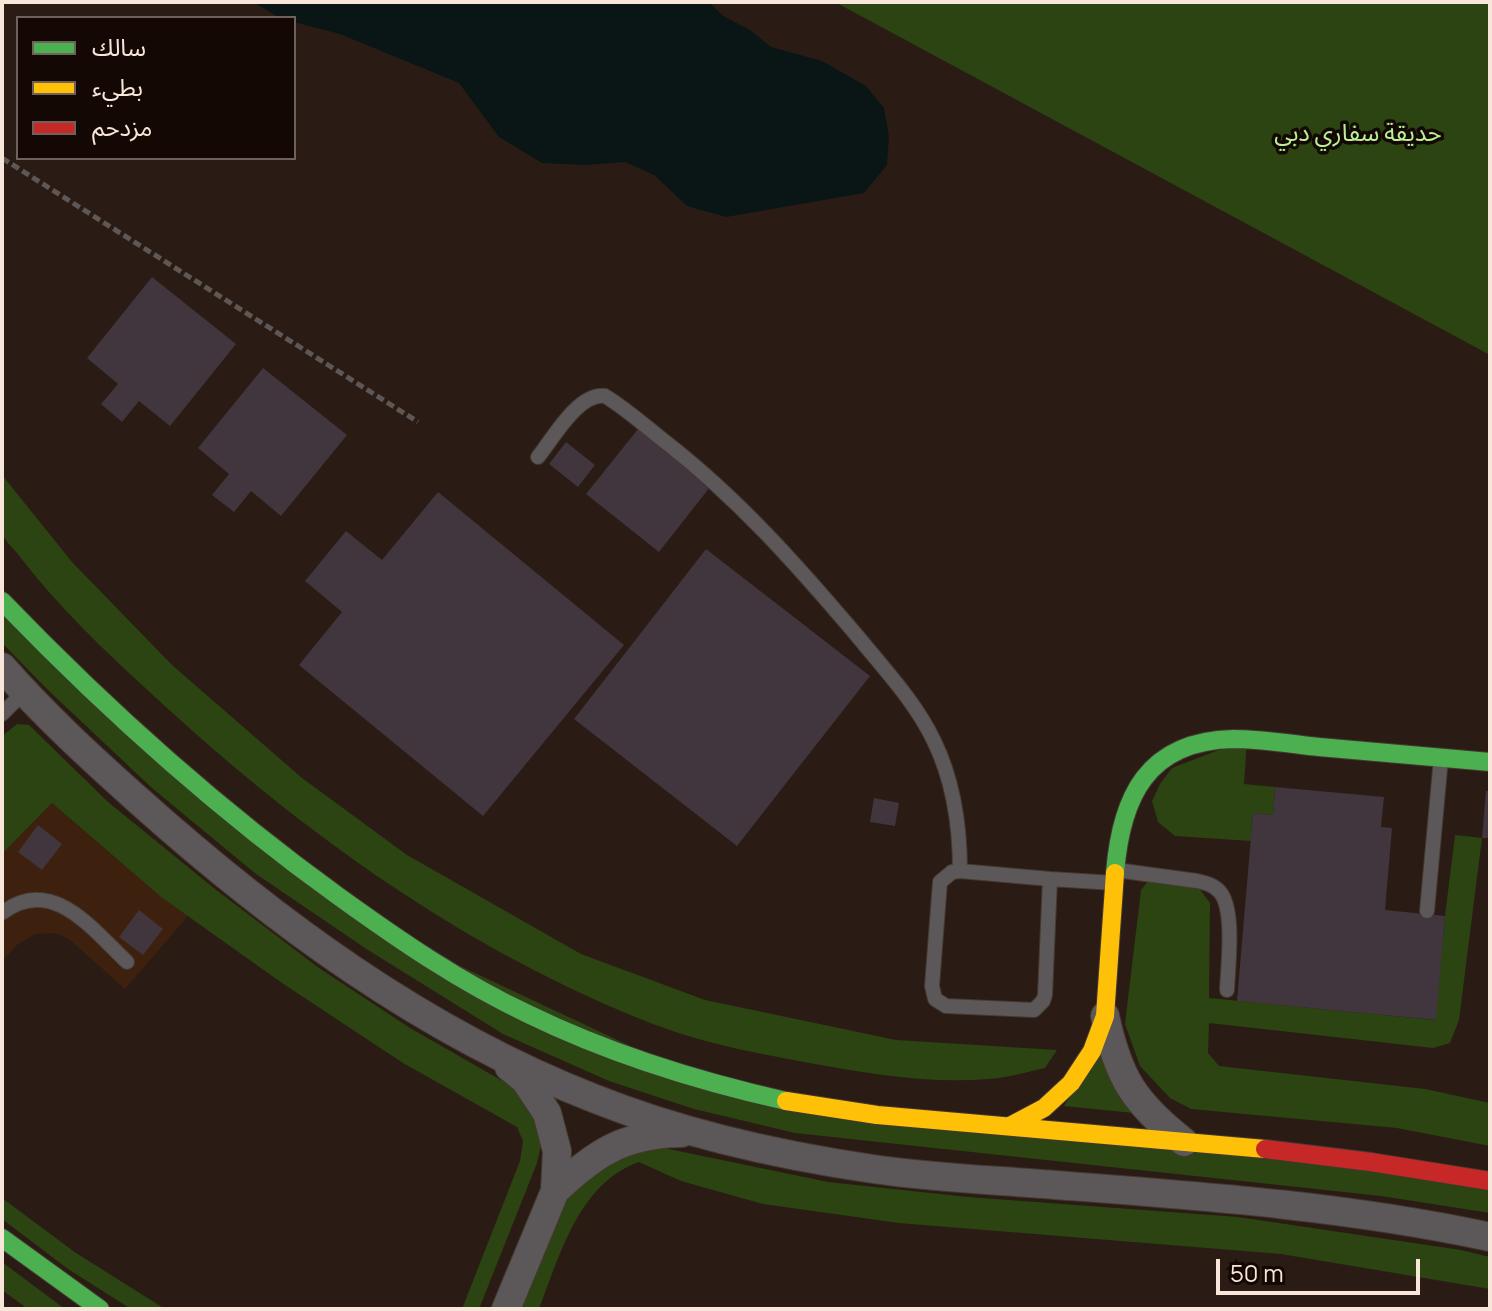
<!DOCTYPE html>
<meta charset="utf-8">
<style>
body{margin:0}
#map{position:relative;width:1492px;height:1311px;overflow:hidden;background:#2a1c14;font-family:Manrope,"Noto Sans Arabic",sans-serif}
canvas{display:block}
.frame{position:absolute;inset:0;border:4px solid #f8e6db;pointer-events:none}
.legend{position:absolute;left:16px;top:16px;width:280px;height:144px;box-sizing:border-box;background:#130803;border:2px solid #6f6159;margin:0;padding:10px 14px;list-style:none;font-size:24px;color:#f8e6db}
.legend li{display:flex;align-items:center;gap:16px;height:40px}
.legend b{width:40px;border:2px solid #6f6159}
.scale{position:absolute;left:1216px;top:1259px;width:204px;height:36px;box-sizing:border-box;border:4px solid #f8e6db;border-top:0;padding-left:10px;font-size:24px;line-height:28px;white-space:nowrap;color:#f8e6db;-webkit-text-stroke:6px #130803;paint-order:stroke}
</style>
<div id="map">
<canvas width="1492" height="1311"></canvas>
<div class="frame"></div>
<ul class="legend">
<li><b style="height:10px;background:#4caf50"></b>سالك</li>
<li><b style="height:10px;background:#ffc107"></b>بطيء</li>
<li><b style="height:10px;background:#c62828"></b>مزدحم</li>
</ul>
<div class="scale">50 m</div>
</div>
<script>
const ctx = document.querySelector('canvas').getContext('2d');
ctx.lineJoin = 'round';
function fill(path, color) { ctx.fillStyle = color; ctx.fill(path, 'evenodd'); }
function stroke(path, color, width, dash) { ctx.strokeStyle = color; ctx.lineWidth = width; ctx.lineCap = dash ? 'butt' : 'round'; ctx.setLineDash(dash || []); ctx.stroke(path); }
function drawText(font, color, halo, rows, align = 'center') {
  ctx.font = font + ' Manrope,"Noto Sans Arabic",sans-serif'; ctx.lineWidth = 7; ctx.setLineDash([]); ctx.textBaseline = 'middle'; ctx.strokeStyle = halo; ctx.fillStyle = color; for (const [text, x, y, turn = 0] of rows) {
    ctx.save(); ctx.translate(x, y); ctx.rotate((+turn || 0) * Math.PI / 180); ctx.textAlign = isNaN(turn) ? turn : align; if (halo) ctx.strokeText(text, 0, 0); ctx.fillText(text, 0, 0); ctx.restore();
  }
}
const built = new Path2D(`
 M 52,803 L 161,897 L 188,916 L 125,989 L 69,939 L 55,933 L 36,934 L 18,944 L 2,961 L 2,854 Z`);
const green = new Path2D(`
 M 835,2 L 1490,2 L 1490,355 Z
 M 2,475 L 72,562 L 172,665 L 302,778 L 407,855 L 581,954 L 705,1000 L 896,1040 L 1057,1050 L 1045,1068 C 1026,1072 1007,1078 988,1079 C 931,1084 871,1074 815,1064 C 761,1054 704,1044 653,1024 C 466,951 301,832 155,697 C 106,652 57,606 17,553 C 12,547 4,540 2,533 C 0,516 2,492 2,475 Z
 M 2,605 L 379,928 L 709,1083 L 1490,1185 L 1490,1213 L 1381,1196 L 795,1133 L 694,1109 L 609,1081 L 503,1034 L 368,950 L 256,874 L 152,788 L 49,691 L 2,643 Z
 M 17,724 L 29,725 L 108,802 L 215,889 L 319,968 L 410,1028 L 520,1091 L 536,1115 L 542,1141 L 537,1163 L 479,1309 L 462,1309 L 520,1161 L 523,1141 L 517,1127 L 403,1063 L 282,983 L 161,897 L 52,803 L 2,854 L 2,736 Z
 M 1247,739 L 1244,784 L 1275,787 L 1273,815 L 1253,813 L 1251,841 L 1175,836 L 1158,822 L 1152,801 L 1160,784 L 1172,768 Z
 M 1455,835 L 1482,838 L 1459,1020 L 1450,1043 L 1433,1048 L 1209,1023 L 1208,1053 L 1219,1066 L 1425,1089 L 1490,1103 L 1490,1146 L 1397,1128 L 1191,1109 L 1170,1098 L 1140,1066 L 1125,1024 L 1141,890 L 1152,876 L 1170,870 L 1195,883 L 1210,903 L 1209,998 L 1435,1020 L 1445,916 Z
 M 1099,1051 L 1134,1113 L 1064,1106 Z
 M 659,1147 L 828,1182 L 968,1197 L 1238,1217 L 1461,1250 L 1490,1257 L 1490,1289 L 1281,1254 L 899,1223 L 763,1204 L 681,1181 L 639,1162 C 579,1183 560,1255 539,1309 L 517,1309 L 544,1243 L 573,1187 L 616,1154 Z
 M 2,1198 L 76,1253 L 165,1309 L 131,1309 L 68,1269 L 2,1219 Z
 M 2,1262 L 65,1309 L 28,1309 L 2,1290 Z`);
const water = new Path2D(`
 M 253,2 L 709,2 L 723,16 L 750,30 L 771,47 L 822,61 L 866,86 L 884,108 L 889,137 L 887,165 L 864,193 L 726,217 L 687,206 L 654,175 L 625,162 L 585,165 L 542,163 L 499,137 L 459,83 L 340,34 L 294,22 L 294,18 L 280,18 Z`);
const building = new Path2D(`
 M 152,277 L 236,344 L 170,426 L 139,401 L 122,422 L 101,404 L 118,384 L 87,358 Z
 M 263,368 L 347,435 L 281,516 L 251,491 L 234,512 L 212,495 L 229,474 L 198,448 Z
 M 638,429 L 710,487 L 659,552 L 586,494 Z
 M 566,442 L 595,465 L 578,487 L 549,464 Z
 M 438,492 L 624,645 L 483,816 L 299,665 L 342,612 L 305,581 L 346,531 L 382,560 Z
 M 706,549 L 870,676 L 737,846 L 574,719 Z
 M 1275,787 L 1384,797 L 1381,827 L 1392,828 L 1385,910 L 1445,916 L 1436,1020 L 1237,1001 L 1253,813 L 1273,815 Z
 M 1486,791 L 1490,791 L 1490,838 L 1482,838 Z
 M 874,798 L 899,803 L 895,826 L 870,822 Z
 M 38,825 L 62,844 L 42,870 L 18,852 Z
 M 139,910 L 163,929 L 143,955 L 119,937 Z`);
const path = new Path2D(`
 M 2,158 L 418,422`);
const lane = new Path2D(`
 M 538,457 C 554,437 578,393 605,396 C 625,408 644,425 663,440 C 738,498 798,566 859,638 C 886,671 916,703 934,741 C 954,782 960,826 960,871
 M 2,714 L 24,692
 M 1116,870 L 1197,881 C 1206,883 1214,885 1220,892 C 1235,910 1228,966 1227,990
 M 960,871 L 1050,879 L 1045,995 L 1043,1001 L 1034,1010 L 946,1006 L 935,999 L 932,986 L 940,882 L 952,872 Z
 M 1050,879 L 1115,883
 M 1427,911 L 1441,758
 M 2,913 C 52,874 93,930 127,962`);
const street = new Path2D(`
 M 2,667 C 44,715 91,758 138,800 C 273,921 424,1032 593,1098 C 683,1134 777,1155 873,1169 C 933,1178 994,1180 1055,1185 C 1201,1196 1346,1206 1490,1237
 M 1105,1016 C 1118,1077 1134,1103 1184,1142
 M 555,1191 C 595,1153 624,1134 681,1133
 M 506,1309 L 555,1191 L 557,1151 L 547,1113 L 525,1080 L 509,1067`);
const fast = new Path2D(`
 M 2,601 C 106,709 216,808 338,896 C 399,940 460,982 528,1014 C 610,1054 697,1081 786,1101
 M 1115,873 C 1121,797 1147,741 1233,739 C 1261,739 1291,744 1319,747 C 1376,752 1433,757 1490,762
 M 2,1238 L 100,1309`);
const slow = new Path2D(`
 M 786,1101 L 877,1115 L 1265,1149
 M 1010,1126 L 1044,1108 L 1071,1083 L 1092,1051 L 1105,1016 L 1115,873`);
const jam = new Path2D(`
 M 1265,1149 L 1371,1162 L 1490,1181`);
const parkNames = [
 ["حديقة سفاري دبي",1358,134]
];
fill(built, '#3d200d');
fill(green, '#2b4411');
fill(water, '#0a1615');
fill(building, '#41353e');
stroke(lane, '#453932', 16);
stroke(street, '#453932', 30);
stroke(fast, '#453932', 20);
stroke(slow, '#453932', 20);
stroke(jam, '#453932', 20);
stroke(path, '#5e5756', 5, [8, 4]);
stroke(lane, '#5c5859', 14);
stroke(street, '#5c5859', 28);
stroke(fast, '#4caf50', 18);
stroke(slow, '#ffc107', 18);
stroke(jam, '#c62828', 18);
drawText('24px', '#b9f095', '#130803', parkNames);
</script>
